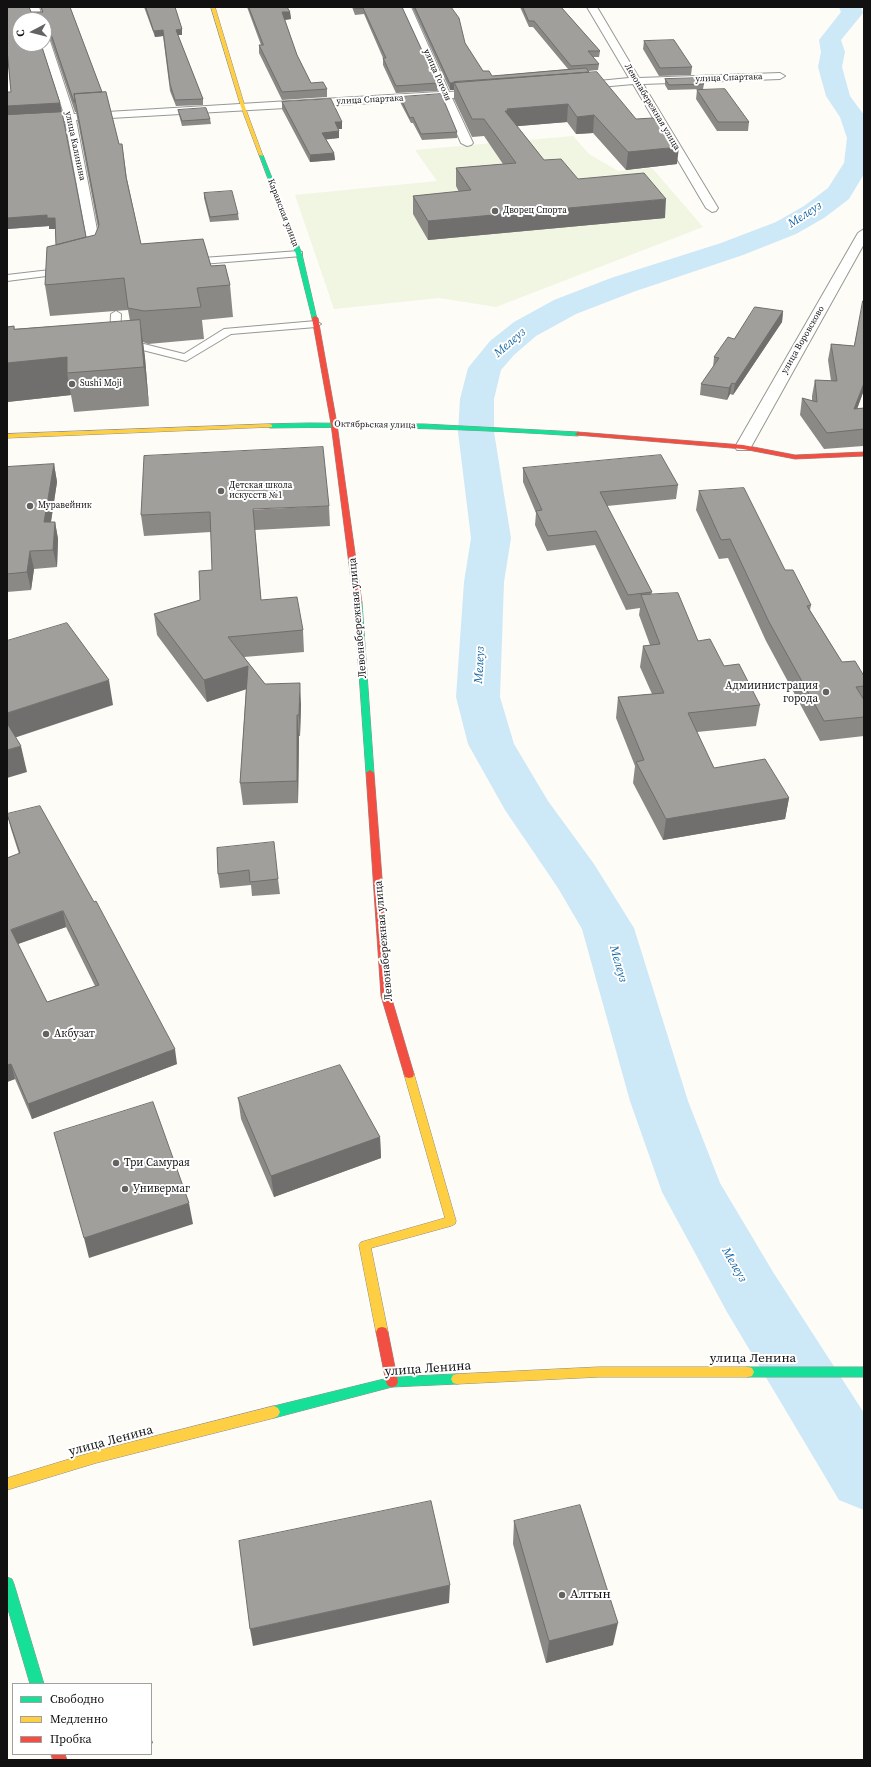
<!DOCTYPE html>
<meta charset="utf-8">
<style>
body{margin:0}
#map{position:relative;width:871px;height:1767px;overflow:hidden;background:#fdfcf7;font-family:"Source Serif 4",serif}
canvas{display:block}
.frame{position:absolute;inset:0;border:8px solid #111;pointer-events:none}
.legend{position:absolute;left:12px;top:1683px;width:140px;height:72px;box-sizing:border-box;background:#fff;border:1px solid #a0a0a0;margin:0;padding:5px 7px;list-style:none;font-size:12px;color:#111}
.legend li{display:flex;align-items:center;gap:8px;height:20px}
.legend b{width:20px;border:1px solid #a0a0a0}
.north{position:absolute;left:12px;top:12px;width:40px;height:40px;box-sizing:border-box;background:#fff;border:1px solid #a0a0a0;border-radius:50%;rotate:263deg;font-size:11px;font-weight:700;line-height:16px;text-align:center;color:#111}
.north::after{content:'';display:block;margin:auto;width:14px;height:18px;background:#646362;clip-path:polygon(50% 0,100% 100%,50% 72%,0 100%)}
</style>
<div id="map">
<canvas width="871" height="1767"></canvas>
<div class="frame"></div>
<ul class="legend">
<li><b style="height:5px;background:#16e098"></b>Свободно</li>
<li><b style="height:5px;background:#ffcf43"></b>Медленно</li>
<li><b style="height:5px;background:#f24e42"></b>Пробка</li>
</ul>
<div class="north">С</div>
</div>
<script>
const ctx = document.querySelector('canvas').getContext('2d');
ctx.lineJoin = 'round';
function fill(path, color) { ctx.fillStyle = color; ctx.fill(path, 'evenodd'); }
function stroke(path, color, width, dash) { ctx.strokeStyle = color; ctx.lineWidth = width; ctx.lineCap = dash ? 'butt' : 'round'; ctx.setLineDash(dash || []); ctx.stroke(path); }
function drawText(font, color, halo, rows, align = 'center') {
  ctx.font = font + ' "Source Serif 4",serif'; ctx.lineWidth = 4; ctx.setLineDash([]); ctx.textBaseline = 'middle'; ctx.strokeStyle = halo; ctx.fillStyle = color; for (const [text, x, y, turn = 0] of rows) {
    ctx.save(); ctx.translate(x, y); ctx.rotate((+turn || 0) * Math.PI / 180); ctx.textAlign = isNaN(turn) ? turn : align; if (halo) ctx.strokeText(text, 0, 0); ctx.fillText(text, 0, 0); ctx.restore();
  }
}
const pitch = new Path2D(`
 M 573,136 L 589,154 L 618,171 L 652,168 L 703,227 L 496,307 L 439,298 L 334,309 L 295,195 L 437,181 L 415,150 Z`);
const river = new Path2D(`
 M 839,7 L 861,7 L 863,13 L 841,40 L 845,52 L 842,67 L 850,96 L 864,115 L 864,174 L 849,199 L 824,218 L 796,234 L 743,255 L 633,292 L 576,314 L 536,336 L 514,355 L 501,370 L 494,399 L 494,432 L 511,538 L 504,582 L 500,697 L 514,744 L 548,801 L 594,864 L 634,928 L 688,1101 L 720,1183 L 773,1272 L 864,1413 L 864,1510 L 839,1500 L 727,1312 L 662,1192 L 630,1101 L 582,929 L 558,888 L 505,810 L 468,744 L 456,697 L 464,582 L 471,538 L 458,432 L 460,399 L 468,368 L 490,341 L 514,322 L 554,300 L 611,278 L 721,243 L 776,222 L 804,206 L 828,188 L 844,163 L 847,138 L 840,117 L 826,96 L 818,67 L 821,52 L 819,40 L 841,12 Z`);
const lane = new Path2D(`
 M 299,251 L 302,252 L 302,256 L 189,265 L 184,262 L 189,259 Z
 M 67,268 L 70,269 L 72,271 L 70,273 L 7,281 L 7,275 Z
 M 116,311 L 121,314 L 120,338 L 184,354 L 224,329 L 316,321 L 321,324 L 316,327 L 231,334 L 186,361 L 111,342 L 110,340 L 111,314 Z`);
const street = new Path2D(`
 M 29,7 L 39,7 L 43,20 L 33,20 Z
 M 401,7 L 411,7 L 449,92 L 484,90 L 489,93 L 484,96 L 452,98 L 473,143 L 471,145 L 467,146 L 461,143 L 442,99 L 76,120 L 102,256 L 101,259 L 96,260 L 90,256 L 65,121 L 7,124 L 7,118 L 64,114 L 41,44 L 44,44 L 44,35 L 49,38 L 74,114 L 439,92 Z
 M 587,7 L 597,7 L 639,78 L 780,73 L 785,76 L 780,79 L 643,84 L 718,208 L 716,211 L 712,212 L 706,208 L 633,84 L 578,89 L 573,86 L 578,83 L 629,78 Z
 M 864,229 L 864,244 L 751,447 L 749,450 L 737,450 L 735,447 L 858,233 Z`);
const fast = new Path2D(`
 M 259,154 L 263,155 L 302,254 L 317,319 L 312,318 L 296,254 Z
 M 309,423 L 424,424 L 578,432 L 581,434 L 578,436 C 475,429 373,426 270,428 L 267,426 L 270,424 Z
 M 355,601 L 361,601 L 362,603 L 374,773 L 370,776 L 366,773 L 354,603 Z
 M 748,1367 L 864,1367 L 864,1377 L 748,1377 L 744,1376 L 742,1372 L 744,1368 Z
 M 457,1374 L 461,1375 L 463,1379 L 461,1383 L 457,1384 L 392,1387 L 274,1418 L 270,1416 L 268,1412 L 270,1408 L 274,1406 L 392,1377 Z
 M 7,1577 L 12,1579 L 14,1584 L 44,1684 L 30,1684 L 7,1606 Z`);
const slow = new Path2D(`
 M 211,7 L 215,7 L 245,107 L 263,156 L 259,155 L 241,107 Z
 M 270,424 L 272,425 L 272,427 L 7,438 L 7,434 Z
 M 409,1070 L 413,1071 L 414,1074 L 456,1221 L 455,1224 L 451,1226 L 371,1248 L 388,1332 L 386,1336 L 382,1337 L 378,1336 L 376,1332 L 359,1245 L 361,1242 L 445,1218 L 404,1074 L 405,1071 Z
 M 599,1367 L 748,1367 L 752,1368 L 754,1372 L 752,1376 L 748,1377 L 599,1377 L 457,1384 L 453,1383 L 451,1379 L 453,1375 L 457,1374 Z
 M 274,1406 L 278,1408 L 280,1412 L 278,1416 L 274,1418 L 96,1463 L 7,1490 L 7,1478 L 96,1451 Z`);
const jam = new Path2D(`
 M 315,316 L 318,318 L 337,424 L 362,603 L 358,605 L 354,603 L 331,424 L 312,318 Z
 M 578,432 L 743,445 L 795,455 L 864,452 L 864,456 L 795,459 L 743,449 L 576,435 L 575,434 Z
 M 370,770 L 374,773 L 391,996 L 414,1074 L 413,1077 L 409,1078 L 405,1077 L 404,1074 L 381,996 L 366,773 Z
 M 382,1327 L 386,1328 L 388,1332 L 398,1382 L 396,1386 L 392,1387 L 388,1386 L 386,1382 L 376,1332 L 378,1328 Z
 M 51,1754 L 65,1754 L 67,1760 L 53,1760 Z`);
const wall = new Path2D(`
 M 7,7 L 29,7 L 31,12 L 42,12 L 40,7 L 70,7 L 102,92 L 106,92 L 119,144 L 122,144 L 127,179 L 141,244 L 203,239 L 211,266 L 225,265 L 230,285 L 233,317 L 202,320 L 204,339 L 148,344 L 143,342 L 145,358 L 149,406 L 74,412 L 71,395 L 7,402 L 7,327 L 14,326 L 14,329 L 130,321 L 128,310 L 50,316 L 45,285 L 47,247 L 56,245 L 55,229 L 49,229 L 49,226 L 7,229 L 7,92 L 11,92 L 7,49 ZM 20,20 L 44,20 L 44,34 L 50,38 L 75,112 L 76,112 L 98,228 L 95,235 L 86,237 L 60,103 L 41,44 L 20,44 Z
 M 144,7 L 175,7 L 182,29 L 182,35 L 178,35 L 203,99 L 203,105 L 176,106 L 170,91 L 163,36 L 155,37 Z
 M 247,7 L 287,7 L 290,12 L 291,19 L 285,20 L 297,55 L 311,83 L 327,89 L 327,97 L 282,100 L 259,53 L 259,45 L 261,45 Z
 M 352,7 L 402,7 L 437,83 L 437,91 L 396,93 L 383,65 L 383,58 L 364,14 L 355,15 Z
 M 412,7 L 451,7 L 465,43 L 483,71 L 492,76 L 568,69 L 533,27 L 529,27 L 520,7 L 561,7 L 600,51 L 599,57 L 593,57 L 599,64 L 598,70 L 588,71 L 636,119 L 677,164 L 626,170 L 593,133 L 576,134 L 567,122 L 517,126 L 544,160 L 578,179 L 665,218 L 428,240 L 413,214 L 413,196 L 459,192 L 456,186 L 456,168 L 503,164 L 484,136 L 472,137 L 454,99 L 454,90 L 450,90 Z
 M 644,41 L 692,67 L 691,75 L 659,76 L 643,49 Z
 M 665,79 L 704,84 L 703,89 L 668,90 L 665,85 Z
 M 697,90 L 749,122 L 748,131 L 717,131 L 696,99 Z
 M 400,97 L 457,132 L 457,138 L 422,140 L 413,123 L 411,123 L 400,102 Z
 M 282,102 L 342,129 L 338,129 L 339,131 L 339,138 L 326,139 L 334,153 L 335,160 L 310,162 L 282,109 Z
 M 178,110 L 210,119 L 211,124 L 182,126 L 179,115 Z
 M 204,193 L 238,214 L 239,220 L 210,222 L 204,198 Z
 M 864,301 L 864,390 L 857,409 L 864,408 L 864,447 L 863,446 L 824,449 L 800,415 L 802,398 L 812,401 L 812,396 L 815,380 L 831,381 L 828,360 L 831,344 L 854,346 Z
 M 783,311 L 782,322 L 733,395 L 730,394 L 727,400 L 700,395 L 701,384 L 713,368 L 714,357 L 734,339 Z
 M 54,464 L 57,482 L 51,522 L 55,522 L 58,539 L 57,567 L 34,569 L 31,590 L 7,592 L 7,467 Z
 M 523,468 L 678,485 L 676,499 L 607,506 L 652,592 L 651,595 L 724,666 L 760,705 L 756,726 L 697,732 L 714,768 L 789,798 L 785,819 L 663,840 L 633,783 L 635,766 L 616,718 L 618,697 L 652,694 L 640,667 L 643,646 L 650,645 L 639,615 L 640,608 L 626,610 L 595,545 L 547,551 L 535,525 L 536,513 L 523,482 Z
 M 699,491 L 785,570 L 811,605 L 810,610 L 842,662 L 864,676 L 864,736 L 820,741 L 766,641 L 728,558 L 719,559 L 696,510 Z
 M 329,506 L 330,526 L 255,530 L 261,600 L 303,630 L 304,652 L 244,657 L 265,684 L 301,704 L 300,736 L 299,736 L 298,803 L 243,805 L 240,783 L 246,689 L 207,702 L 157,635 L 154,614 L 200,600 L 212,570 L 211,532 L 144,536 L 141,515 Z
 M 7,814 L 177,1064 L 32,1119 L 15,1079 L 7,1082 L 7,858 L 19,854 L 11,829 ZM 66,927 L 95,986 L 47,1002 L 18,944 Z
 M 217,848 L 278,879 L 280,894 L 252,896 L 251,885 L 220,888 L 218,874 Z
 M 238,1098 L 380,1137 L 381,1158 L 274,1197 L 241,1119 Z
 M 514,1521 L 613,1645 L 546,1663 L 513,1544 Z`);
const shadedWall = new Path2D(`
 M 282,12 L 290,12 L 291,19 L 283,20 Z
 M 182,29 L 182,35 L 177,35 L 176,30 Z
 M 163,30 L 163,36 L 155,37 L 154,31 Z
 M 450,83 L 454,83 L 454,90 L 450,90 Z
 M 60,103 L 62,113 L 7,116 L 7,106 Z
 M 568,104 L 567,122 L 508,127 L 505,111 L 507,109 Z
 M 594,115 L 593,133 L 576,134 L 577,117 Z
 M 335,122 L 342,122 L 342,129 L 335,129 Z
 M 339,131 L 339,138 L 322,140 L 322,133 Z
 M 679,147 L 677,164 L 626,170 L 628,152 Z
 M 334,153 L 335,160 L 310,162 L 310,155 Z
 M 666,199 L 665,218 L 428,240 L 428,221 Z
 M 47,215 L 55,218 L 56,229 L 49,229 L 49,226 L 7,229 L 7,218 Z
 M 783,311 L 782,322 L 733,395 L 735,384 Z
 M 140,320 L 145,358 L 149,406 L 144,367 Z
 M 14,326 L 20,361 L 67,357 L 67,373 L 71,395 L 7,402 L 7,363 L 14,329 Z
 M 732,383 L 730,394 L 727,400 L 729,388 Z
 M 864,383 L 864,390 L 851,425 L 854,409 Z
 M 54,464 L 57,482 L 48,540 L 44,522 Z
 M 55,522 L 58,539 L 57,567 L 53,550 Z
 M 30,551 L 34,569 L 31,590 L 27,572 Z
 M 248,666 L 250,688 L 207,702 L 204,680 Z
 M 109,680 L 113,705 L 8,740 L 7,734 L 7,713 Z
 M 300,683 L 301,704 L 300,736 L 299,715 Z
 M 297,715 L 299,736 L 298,803 L 297,781 Z
 M 21,746 L 27,772 L 7,778 L 7,750 Z
 M 789,798 L 785,819 L 663,840 L 666,819 Z
 M 63,911 L 66,927 L 15,945 L 11,930 Z
 M 175,1049 L 177,1064 L 32,1119 L 28,1104 Z
 M 11,1064 L 15,1079 L 7,1082 L 7,1065 Z
 M 380,1137 L 381,1158 L 274,1197 L 271,1176 Z
 M 189,1203 L 193,1224 L 89,1258 L 84,1238 Z
 M 450,1585 L 449,1603 L 253,1646 L 250,1629 Z
 M 618,1623 L 613,1645 L 546,1663 L 549,1641 Z
 M 151,1737 L 153,1743 L 151,1744 Z`);
const building = new Path2D(`
 M 7,7 L 29,7 L 31,12 L 43,12 L 41,7 L 70,7 L 102,92 L 74,94 L 75,102 L 74,102 L 49,28 L 44,25 L 44,20 L 20,20 L 20,44 L 41,44 L 60,103 L 7,106 L 7,92 L 11,92 L 7,49 Z
 M 146,7 L 175,7 L 182,29 L 176,30 L 203,99 L 175,100 L 170,84 L 163,30 L 154,31 Z
 M 249,7 L 287,7 L 290,12 L 282,12 L 297,55 L 311,83 L 323,82 L 327,89 L 282,92 L 259,45 L 263,45 Z
 M 355,7 L 402,7 L 437,83 L 396,86 L 383,58 L 386,58 L 363,8 L 355,8 Z
 M 415,7 L 451,7 L 459,18 L 465,43 L 483,71 L 489,71 L 492,76 L 586,68 L 589,72 L 450,83 Z
 M 523,7 L 561,7 L 600,51 L 588,51 L 599,64 L 571,66 L 534,21 L 529,21 Z
 M 674,40 L 692,67 L 660,68 L 644,41 Z
 M 597,72 L 636,119 L 653,118 L 679,147 L 628,152 L 594,115 L 577,117 L 568,104 L 507,109 L 508,111 L 505,111 L 544,160 L 561,159 L 578,179 L 644,173 L 666,199 L 428,221 L 413,196 L 471,190 L 456,168 L 516,163 L 484,119 L 472,119 L 454,82 Z
 M 699,78 L 704,84 L 669,85 L 665,79 Z
 M 725,89 L 749,122 L 718,122 L 697,90 Z
 M 106,92 L 119,144 L 122,144 L 126,177 L 141,244 L 203,239 L 211,266 L 225,265 L 230,285 L 197,288 L 201,307 L 144,311 L 128,308 L 124,278 L 45,285 L 47,247 L 95,235 L 99,225 L 74,94 Z
 M 441,94 L 457,132 L 421,134 L 413,117 L 410,118 L 400,97 Z
 M 331,99 L 342,122 L 335,122 L 339,131 L 322,133 L 334,153 L 310,155 L 282,102 Z
 M 206,108 L 210,119 L 182,121 L 178,110 Z
 M 62,112 L 86,237 L 56,245 L 55,218 L 47,218 L 47,215 L 7,218 L 7,115 Z
 M 232,191 L 238,214 L 210,217 L 204,193 Z
 M 863,301 L 864,301 L 864,383 L 854,409 L 864,408 L 864,429 L 827,433 L 802,398 L 817,402 L 815,380 L 837,381 L 831,344 L 854,346 Z
 M 755,307 L 783,311 L 735,384 L 732,383 L 729,388 L 701,384 L 719,358 L 714,357 L 728,337 L 734,339 Z
 M 140,320 L 144,367 L 67,373 L 67,357 L 7,363 L 7,327 L 14,326 L 14,329 Z
 M 323,447 L 329,506 L 253,509 L 261,600 L 297,597 L 303,630 L 228,637 L 265,684 L 300,683 L 299,715 L 297,715 L 297,781 L 240,783 L 248,666 L 204,680 L 154,614 L 200,600 L 199,571 L 212,570 L 210,512 L 141,515 L 144,456 Z
 M 661,455 L 678,485 L 600,492 L 652,592 L 628,595 L 596,531 L 548,536 L 536,511 L 542,510 L 523,468 Z
 M 54,464 L 44,522 L 55,522 L 53,550 L 30,551 L 27,572 L 7,574 L 7,467 Z
 M 744,488 L 785,570 L 793,570 L 811,605 L 807,606 L 842,662 L 855,661 L 864,676 L 864,686 L 856,687 L 864,700 L 864,717 L 824,721 L 769,622 L 730,539 L 721,540 L 699,491 Z
 M 678,593 L 698,641 L 710,639 L 724,666 L 739,664 L 760,705 L 688,713 L 714,768 L 765,759 L 789,798 L 666,819 L 636,762 L 644,760 L 618,697 L 664,693 L 643,646 L 660,644 L 641,595 Z
 M 67,623 L 109,680 L 7,713 L 7,641 Z
 M 7,723 L 21,746 L 7,750 Z
 M 40,806 L 94,902 L 96,901 L 175,1049 L 28,1104 L 11,1064 L 7,1065 L 7,858 L 20,853 L 7,814 ZM 63,911 L 99,985 L 47,1002 L 11,930 Z
 M 274,842 L 278,879 L 250,882 L 249,870 L 218,874 L 217,848 Z
 M 340,1065 L 380,1137 L 271,1176 L 238,1098 Z
 M 153,1102 L 189,1203 L 84,1238 L 54,1133 Z
 M 431,1501 L 450,1585 L 250,1629 L 239,1541 Z
 M 580,1505 L 618,1623 L 549,1641 L 514,1521 Z`);
const markers = [
 [495,211,4,"#646362"],
 [72,384,4,"#646362"],
 [221,491,4,"#646362"],
 [30,506,4,"#646362"],
 [826,692,4,"#646362"],
 [46,1034,4,"#646362"],
 [116,1163,4,"#646362"],
 [125,1189,4,"#646362"],
 [562,1595,4,"#646362"]
];
const farStreetnames = [
 ["улица Гоголя",437,75,66],
 ["улица Спартака",729,78,-2],
 ["улица Спартака",370,100,-3],
 ["Левонабережная улица",652,107,59],
 ["улица Калинина",75,146,78],
 ["Каранская улица",283,213,69],
 ["улица Воровсково",803,340,-60],
 ["Октябрьская улица",375,425,1]
];
const farPoinames = [
 ["Дворец Спорта",503,211],
 ["Sushi Moji",80,384],
 ["Детская школа",229,486],
 ["искусств №1",229,496],
 ["Муравейник",38,506]
];
const streetNames = [
 ["Левонабережная улица",358,618,-95],
 ["Левонабережная улица",384,941,-95]
];
const poiNames = [
 ["Адмиинистрация",818,686,"right"],
 ["города",818,699,"right"],
 ["Акбузат",54,1034],
 ["Три Самурая",124,1163],
 ["Универмаг",133,1189]
];
const waterNames = [
 ["Мелеуз",805,215,-33],
 ["Мелеуз",510,343,-41],
 ["Мелеуз",480,665,-87],
 ["Мелеуз",618,964,74],
 ["Мелеуз",734,1265,60]
];
const nearStreetnames = [
 ["улица Ленина",753,1359],
 ["улица Ленина",428,1369,-4],
 ["улица Ленина",111,1441,-15]
];
const nearPoinames = [
 ["Алтын",570,1595]
];
fill(pitch, '#f0f6e1');
fill(river, '#cde8f7');
stroke(lane, '#979795', 2);
stroke(street, '#979795', 2);
stroke(fast, '#8e8d8b', 1);
stroke(slow, '#8e8d8b', 1);
stroke(jam, '#8e8d8b', 1);
fill(lane, '#fffffe');
fill(street, '#fffffe');
fill(fast, '#16e098');
fill(slow, '#ffcf43');
fill(jam, '#f24e42');
fill(wall, '#8a8986');
fill(shadedWall, '#716f6d');
fill(building, '#a19f9c');
stroke(building, '#716f6d', 1);
for (const [x, y, r, color] of markers) { const dot = new Path2D(); dot.arc(x, y, r, 0, 2 * Math.PI); ctx.fillStyle = color; ctx.fill(dot); stroke(dot, '#fff', 1.5); }
drawText('9px', '#111', '#fff', farStreetnames);
drawText('9px', '#111', '#fff', farPoinames, 'left');
drawText('11px', '#111', '#fff', streetNames);
drawText('11px', '#111', '#fff', poiNames, 'left');
drawText('italic 12px', '#1768a6', '#fff', waterNames);
drawText('13px', '#111', '#fff', nearStreetnames);
drawText('13px', '#111', '#fff', nearPoinames, 'left');
</script>
